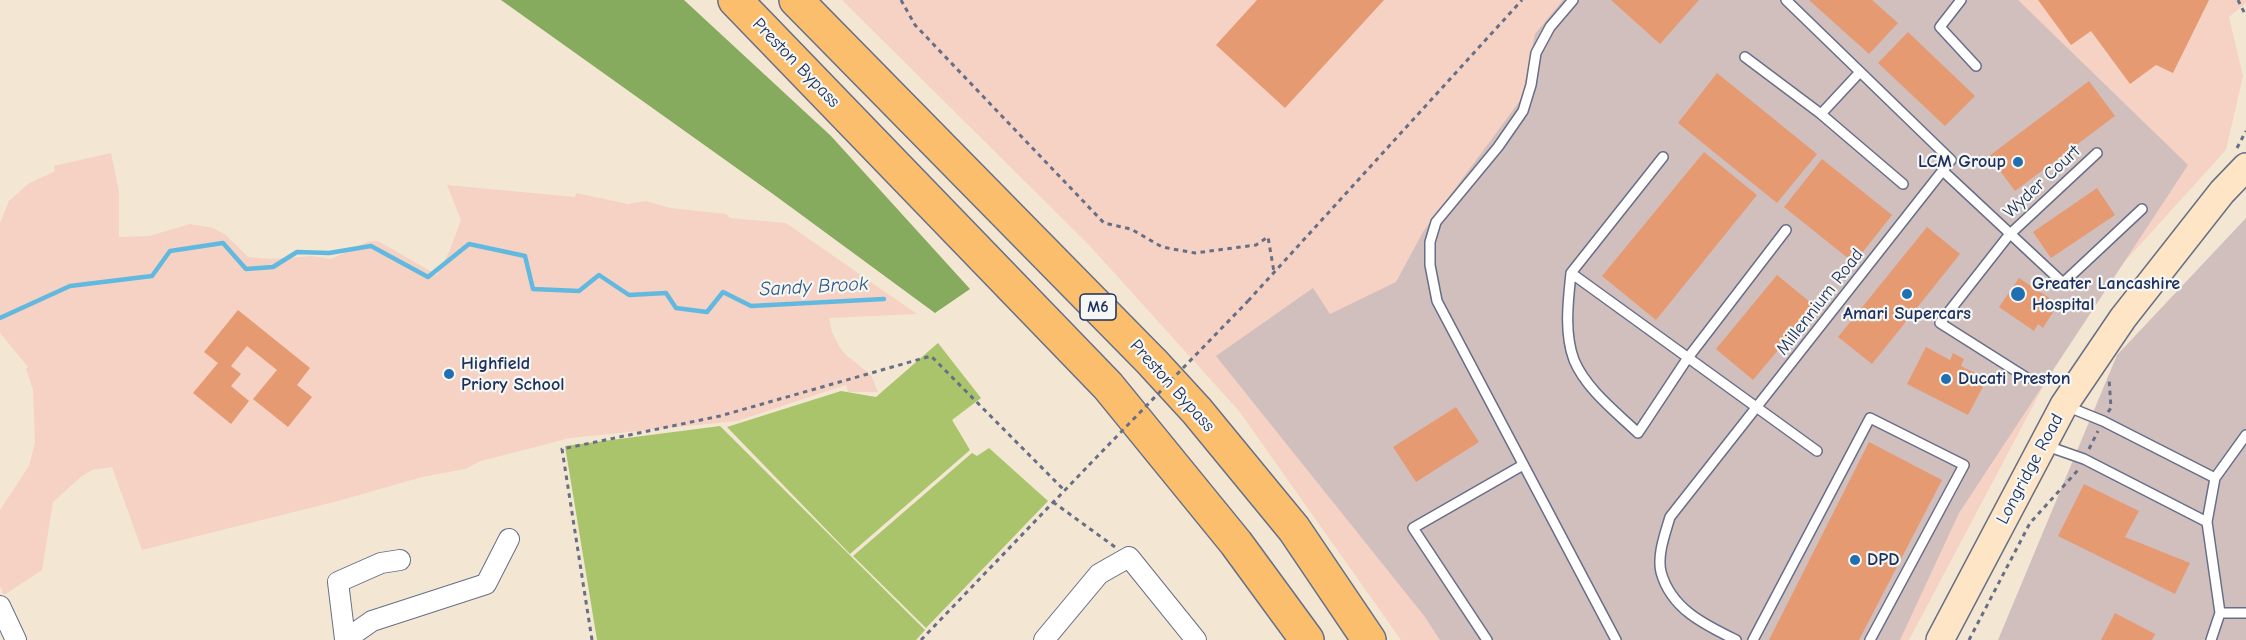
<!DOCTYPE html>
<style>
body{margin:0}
canvas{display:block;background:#f3e6d2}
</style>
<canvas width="2246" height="640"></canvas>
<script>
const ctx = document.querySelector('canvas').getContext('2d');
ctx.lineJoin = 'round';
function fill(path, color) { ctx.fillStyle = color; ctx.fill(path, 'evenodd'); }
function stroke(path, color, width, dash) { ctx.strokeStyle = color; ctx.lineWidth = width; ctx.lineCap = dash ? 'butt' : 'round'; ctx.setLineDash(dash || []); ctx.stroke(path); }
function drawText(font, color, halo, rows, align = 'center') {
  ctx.font = font + ' "Comic Neue",sans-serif'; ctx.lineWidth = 4.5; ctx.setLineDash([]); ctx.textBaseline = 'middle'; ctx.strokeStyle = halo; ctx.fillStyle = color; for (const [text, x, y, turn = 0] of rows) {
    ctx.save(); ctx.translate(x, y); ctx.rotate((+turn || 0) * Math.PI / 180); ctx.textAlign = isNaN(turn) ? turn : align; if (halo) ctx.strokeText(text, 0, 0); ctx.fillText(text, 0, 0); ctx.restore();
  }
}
const built = new Path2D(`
 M 842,0 L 2246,0 L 2246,3 L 2229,17 L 2243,76 L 2226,150 L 2088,302 L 1909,640 L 1401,640 L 1239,411 L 1089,245 Z
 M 111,153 L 119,192 L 119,237 L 149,236 L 190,224 L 213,228 L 226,235 L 248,257 L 271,259 L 312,256 L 331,259 L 367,242 L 378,241 L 437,275 L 449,252 L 461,220 L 447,185 L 575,197 L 576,193 L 628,204 L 646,201 L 670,208 L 726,214 L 730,218 L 786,223 L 917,314 L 829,318 L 832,332 L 839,346 L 845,354 L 871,375 L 878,392 L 848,392 L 846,385 L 737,421 L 570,438 L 481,461 L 465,469 L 422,477 L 338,501 L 142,550 L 112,467 L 92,470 L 82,476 L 53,502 L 42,570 L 4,595 L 0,586 L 0,510 L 29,466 L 35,443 L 33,390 L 26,369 L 28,367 L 0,333 L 0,223 L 9,201 L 28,184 L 55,171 L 54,166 Z`);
const industrial = new Path2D(`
 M 1563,0 L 2018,0 L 2188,165 L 1959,513 L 1900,640 L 1440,640 L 1425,617 L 1216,356 L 1313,288 L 1330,314 L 1396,282 L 1423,232 L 1522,98 L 1535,34 Z
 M 2246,218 L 2246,640 L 1998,640 L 2117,355 Z`);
const green = new Path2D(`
 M 938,343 L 981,398 L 952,420 L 970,450 L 850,554 L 727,427 L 841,391 L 876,397 Z
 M 720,426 L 925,630 L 916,640 L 597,640 L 565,446 Z
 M 989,448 L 1048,501 L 926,628 L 853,556 L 972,453 L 977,456 Z`);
const forest = new Path2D(`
 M 501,0 L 684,0 L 831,136 L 970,289 L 935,313 L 773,194 Z`);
const stream = new Path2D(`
 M 0,318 L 70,286 L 152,276 L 170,251 L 223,243 L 246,269 L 273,267 L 297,252 L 329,253 L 371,246 L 428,277 L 469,244 L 525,256 L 533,289 L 579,291 L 599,275 L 629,295 L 666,293 L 676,308 L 707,312 L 723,292 L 751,306 L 884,299`);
const building = new Path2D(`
 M 1257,0 L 1384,0 L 1285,108 L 1216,45 Z
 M 1611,0 L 1699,0 L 1660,44 Z
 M 1809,0 L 1872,0 L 1898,23 L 1869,54 Z
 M 2038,0 L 2209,0 L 2173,73 L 2156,65 L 2130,84 L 2091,31 L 2071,45 Z
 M 1908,32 L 1975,96 L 1945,126 L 1878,63 Z
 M 1717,73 L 1817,154 L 1777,203 L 1678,123 Z
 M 2089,81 L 2115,116 L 2015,191 L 1989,156 Z
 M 1704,152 L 1757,195 L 1656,320 L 1602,276 Z
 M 1822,159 L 1892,215 L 1854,263 L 1784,207 Z
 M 2097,188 L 2115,215 L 2051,258 L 2033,232 Z
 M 1927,227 L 1960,254 L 1872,364 L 1838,337 Z
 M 1777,275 L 1815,306 L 1753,380 L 1716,349 Z
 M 2019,278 L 2054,301 L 2049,309 L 2053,312 L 2043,328 L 2038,324 L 2034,331 L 1999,307 Z
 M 238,310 L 310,368 L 297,385 L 312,397 L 288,427 L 253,399 L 277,370 L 247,346 L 231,366 L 241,374 L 231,386 L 249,401 L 231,424 L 193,393 L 218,363 L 204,352 Z
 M 1926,347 L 1950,360 L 1953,353 L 1964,359 L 1961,366 L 1987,379 L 1968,415 L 1907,384 Z
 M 1456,407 L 1479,442 L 1416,482 L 1393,447 Z
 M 1869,442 L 1942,480 L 1859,640 L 1769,640 Z
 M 2084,484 L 2139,511 L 2125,537 L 2190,563 L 2175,594 L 2058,536 Z
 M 2115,613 L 2155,634 L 2152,640 L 2101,640 Z`);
const path = new Path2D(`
 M 901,0 L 915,25 L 1104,223 L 1131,229 L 1162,247 L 1195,253 L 1256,245 L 1268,237 L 1274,272
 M 2238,0 L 2246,16
 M 2237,148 L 2246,131
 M 1248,301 L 1522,0
 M 2108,412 L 2111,408 L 2109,378
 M 2089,449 L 2098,431
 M 1053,502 L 1115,547
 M 592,640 L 562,449 L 720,416 L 931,356 L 1064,490
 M 921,640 L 1089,465
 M 1969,640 L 2030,523 L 2079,469`);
const lane = new Path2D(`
 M 1573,0 L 1550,27 L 1536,53 L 1531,85 L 1523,111 L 1498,147 L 1436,222 L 1430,242 L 1430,265 L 1437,301 L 1616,640
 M 1961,0 L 1940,27 L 1976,66
 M 1745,57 L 1821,114
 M 1860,72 L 1821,114 L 1903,184
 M 1663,157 L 1571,273 L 1817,451
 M 1943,171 L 2063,283 L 2142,209
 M 1571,273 C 1568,302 1564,333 1574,360 C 1586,389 1616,412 1638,433 L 1687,359 L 1786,230
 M 2027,378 L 1940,323 L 2009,235 L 2097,153
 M 2066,406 L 2103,421 L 2215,478
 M 2044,445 L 2084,459 L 2207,522
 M 2220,613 L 2246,613
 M 1487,640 L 1413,528 L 1523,465
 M 1736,640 C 1705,625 1671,609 1661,572 C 1657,555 1665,534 1670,517 L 1951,160 L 1786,0
 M 1753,640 L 1870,418 L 1964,465 L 1870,640
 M 2211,640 L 2220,613 L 2207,522 L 2215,478 L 2246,435`);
const street = new Path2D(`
 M 0,606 L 16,640
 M 345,639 L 338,582 L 381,563 L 400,560
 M 345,640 L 372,621 L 486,584 L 509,539
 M 1044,640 L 1099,574 L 1129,557 L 1196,640`);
const secondary = new Path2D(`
 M 1940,640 L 2064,405 L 2123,318 L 2222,192 L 2246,167`);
const highway = new Path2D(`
 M 735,0 L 1108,386 L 1236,543 L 1307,640
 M 796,0 L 1152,362 L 1197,411 L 1294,529 L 1369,640`);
const pathBridge = new Path2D(`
 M 1089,465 L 1248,301`);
const markers = [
 [2018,162,6,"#1f6fb2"],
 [1907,294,6,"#1f6fb2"],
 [2018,294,8,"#1f6fb2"],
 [449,374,6,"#1f6fb2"],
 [1946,379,6,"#1f6fb2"],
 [1855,560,6,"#1f6fb2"]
];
const shields = [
 [1098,307,36]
];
const shieldNames = [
 ["M6",1098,307]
];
const streetNames = [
 ["Preston Bypass",796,63,46],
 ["Wyder Court",2042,182,-43],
 ["Millennium Road",1820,302,-52],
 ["Preston Bypass",1172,386,48],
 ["Longridge Road",2030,469,-62]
];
const poiNames = [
 ["LCM Group",2006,162,"right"],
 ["Greater Lancashire",2032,284],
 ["Hospital",2032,305],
 ["Amari Supercars",1907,314,"center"],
 ["Highfield",461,364],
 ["Priory School",461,385],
 ["Ducati Preston",1958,379],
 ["DPD",1867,560]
];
const waterNames = [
 ["Sandy Brook",814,287,-3]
];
fill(built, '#f6d2c4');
fill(industrial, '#d1bfbe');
fill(green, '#a9c46a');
fill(forest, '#86aa5e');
stroke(stream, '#62b9df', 4.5);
fill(building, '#e69a72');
stroke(lane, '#676f87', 12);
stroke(street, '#676f87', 22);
stroke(secondary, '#676f87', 30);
stroke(highway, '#676f87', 36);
stroke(path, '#676f87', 3, [4.5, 4.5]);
stroke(lane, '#fff', 9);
stroke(street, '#fff', 20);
stroke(secondary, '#fde5c5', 27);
stroke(highway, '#fabe6d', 33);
stroke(pathBridge, '#676f87', 3, [4.5, 4.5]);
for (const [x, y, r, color] of markers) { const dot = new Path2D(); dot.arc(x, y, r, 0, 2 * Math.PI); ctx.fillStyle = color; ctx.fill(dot); stroke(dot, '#f6f6f2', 2); }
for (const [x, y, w] of shields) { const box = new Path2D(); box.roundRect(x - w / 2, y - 13, w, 26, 4.5); ctx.fillStyle = '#f6f6f2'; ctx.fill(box); stroke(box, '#1b2f5e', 1.5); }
drawText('bold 16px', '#1b2f5e', null, shieldNames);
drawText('18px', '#1b2f5e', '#f6f6f2', streetNames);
drawText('bold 18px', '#1b2f5e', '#f6f6f2', poiNames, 'left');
drawText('italic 20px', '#305885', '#f6f6f2', waterNames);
</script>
